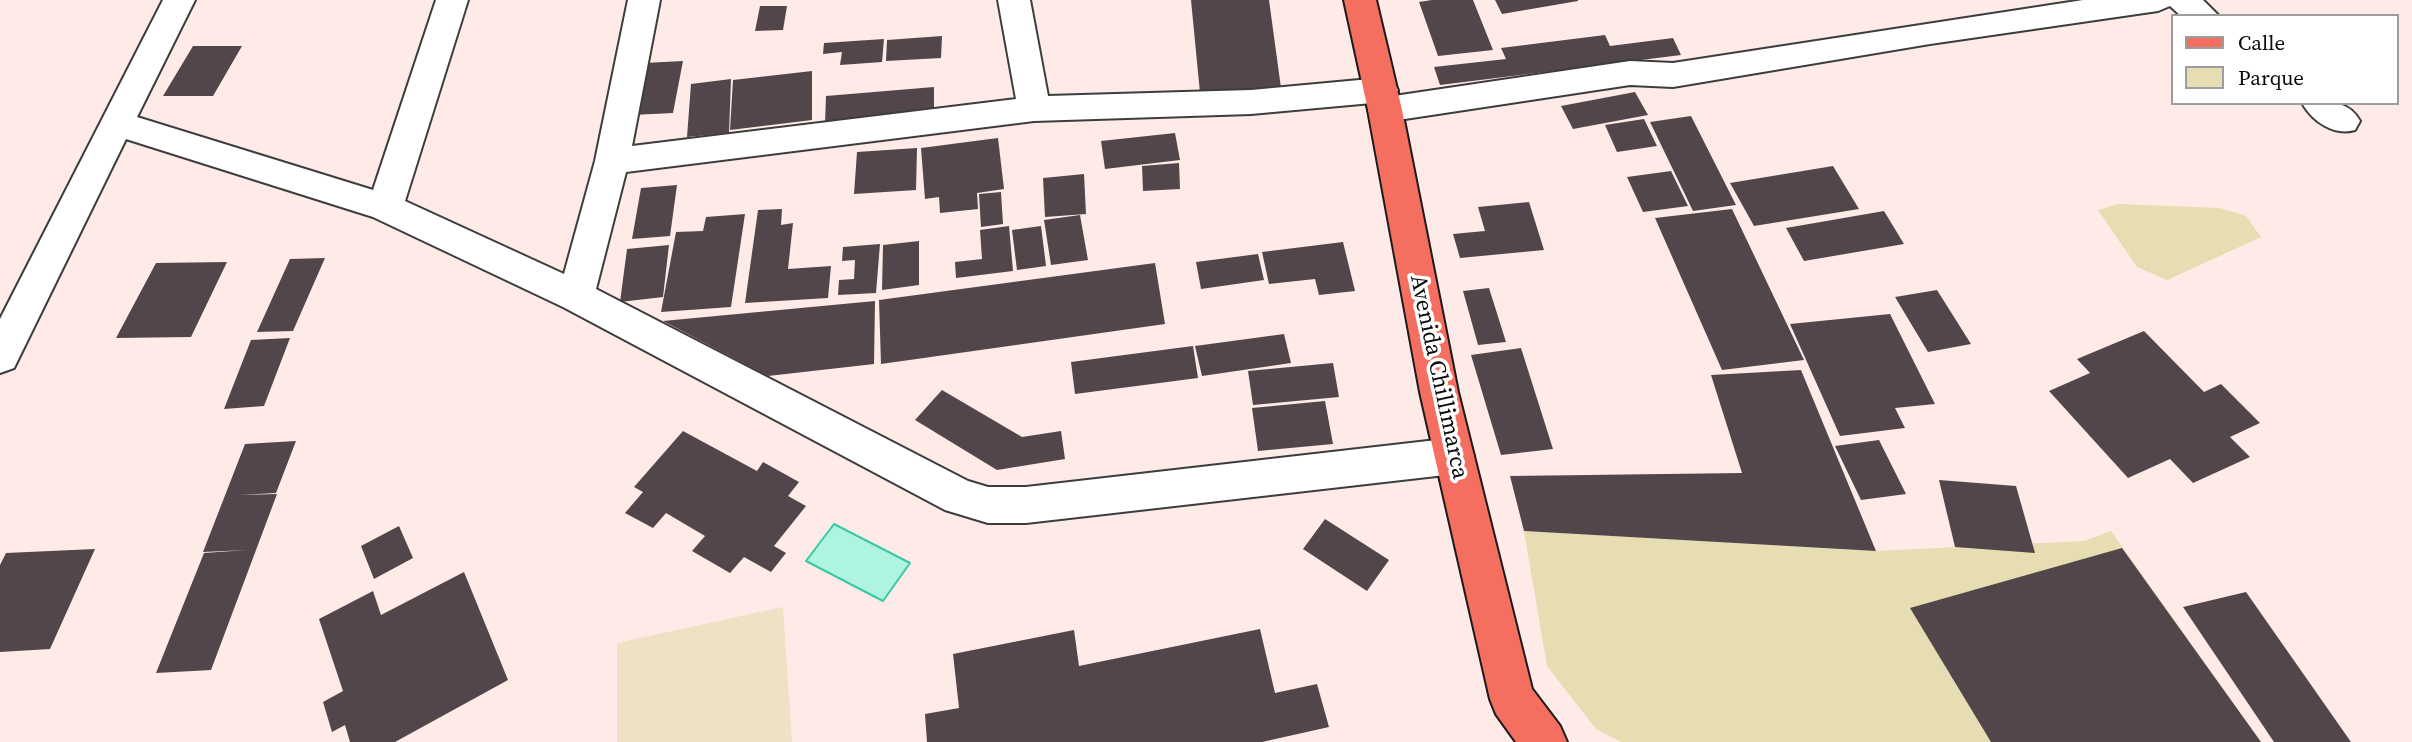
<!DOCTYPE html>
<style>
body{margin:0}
#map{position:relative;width:2412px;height:742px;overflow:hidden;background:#feeae7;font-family:"Source Serif 4",serif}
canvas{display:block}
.legend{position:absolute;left:2171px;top:14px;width:228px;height:91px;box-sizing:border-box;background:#fff;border:2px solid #9d9d9d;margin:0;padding:9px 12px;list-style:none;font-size:21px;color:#0a0a0a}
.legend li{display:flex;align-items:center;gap:14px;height:35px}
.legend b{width:35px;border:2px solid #9d9d9d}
</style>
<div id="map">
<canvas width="2412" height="742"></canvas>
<ul class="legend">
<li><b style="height:9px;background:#f56f60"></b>Calle</li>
<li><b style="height:19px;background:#e6ddb3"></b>Parque</li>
</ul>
</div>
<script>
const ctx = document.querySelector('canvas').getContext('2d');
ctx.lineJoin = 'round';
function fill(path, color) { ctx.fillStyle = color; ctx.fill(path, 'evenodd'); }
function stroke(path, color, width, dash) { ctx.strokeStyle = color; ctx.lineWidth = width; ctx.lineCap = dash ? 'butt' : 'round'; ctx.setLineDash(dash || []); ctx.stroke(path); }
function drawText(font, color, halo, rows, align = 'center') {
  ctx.font = font + ' "Source Serif 4",serif'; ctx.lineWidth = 7; ctx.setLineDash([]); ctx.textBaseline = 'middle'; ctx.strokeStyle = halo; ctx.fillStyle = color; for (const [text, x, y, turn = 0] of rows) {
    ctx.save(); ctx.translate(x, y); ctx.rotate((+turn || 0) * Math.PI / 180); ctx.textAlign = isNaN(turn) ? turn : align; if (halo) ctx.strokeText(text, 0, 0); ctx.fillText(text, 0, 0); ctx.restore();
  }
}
const green = new Path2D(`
 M 2118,204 L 2220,208 L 2246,216 L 2261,237 L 2167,280 L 2137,267 L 2098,210 Z
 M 1524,531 L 1876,551 L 2084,541 L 2111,531 L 2261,742 L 1621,742 L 1596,729 L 1547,666 Z`);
const pitch = new Path2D(`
 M 783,607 L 792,742 L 617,742 L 617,643 Z`);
const water = new Path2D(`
 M 834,524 L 910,563 L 883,601 L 806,561 Z`);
const building = new Path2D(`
 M 1191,0 L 1269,0 L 1281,88 L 1200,93 Z
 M 1432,0 L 1473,0 L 1493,50 L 1438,56 L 1419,2 Z
 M 1495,0 L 1578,0 L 1578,1 L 1502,14 Z
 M 760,6 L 787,6 L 783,30 L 755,31 Z
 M 1605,35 L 1610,46 L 1673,38 L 1681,55 L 1440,85 L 1434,67 L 1506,59 L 1501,48 Z
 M 942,36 L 941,58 L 886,61 L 887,40 Z
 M 884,39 L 882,62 L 840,65 L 842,52 L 823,54 L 824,43 Z
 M 193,46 L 242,46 L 213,96 L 163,96 Z
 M 683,61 L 673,113 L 632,115 L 644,63 Z
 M 812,71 L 812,120 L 730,130 L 733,80 Z
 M 731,79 L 729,133 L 687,137 L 691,84 Z
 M 934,87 L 934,115 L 825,124 L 826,96 Z
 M 1635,92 L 1648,115 L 1573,129 L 1561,106 Z
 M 1691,116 L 1736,205 L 1693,211 L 1650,122 Z
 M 1644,119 L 1657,146 L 1617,152 L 1605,125 Z
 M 1175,133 L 1180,160 L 1105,169 L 1101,141 Z
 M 998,138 L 1004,189 L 977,193 L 978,209 L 940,213 L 939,197 L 925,199 L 921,148 Z
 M 917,148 L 916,190 L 854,194 L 857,152 Z
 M 1179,163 L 1180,189 L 1143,191 L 1142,166 Z
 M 1833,166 L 1859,209 L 1754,226 L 1730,183 Z
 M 1671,171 L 1688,206 L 1643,212 L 1627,177 Z
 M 1084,174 L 1086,214 L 1045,217 L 1043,178 Z
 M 677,185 L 670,236 L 632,239 L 641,188 Z
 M 1001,192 L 1003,224 L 981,227 L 979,194 Z
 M 1529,202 L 1544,250 L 1460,258 L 1453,234 L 1485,231 L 1478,207 Z
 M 782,209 L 781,225 L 793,223 L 788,269 L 831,266 L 828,298 L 745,303 L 758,210 Z
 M 1732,209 L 1804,360 L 1722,370 L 1655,218 Z
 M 1884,211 L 1904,244 L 1804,261 L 1786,228 Z
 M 745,214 L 731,307 L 661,312 L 676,232 L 703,231 L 706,217 Z
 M 1080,215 L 1088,260 L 1051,265 L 1044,220 Z
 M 1009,226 L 1013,271 L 956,278 L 955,262 L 982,259 L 980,230 Z
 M 1041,226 L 1046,266 L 1017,270 L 1012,230 Z
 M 919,241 L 919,285 L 882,290 L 883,245 Z
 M 1343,242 L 1355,291 L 1319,295 L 1315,279 L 1269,284 L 1262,252 Z
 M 880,244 L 876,293 L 838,295 L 839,280 L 854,279 L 855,260 L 842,261 L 843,247 Z
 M 669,245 L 663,297 L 620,302 L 627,249 Z
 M 1258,254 L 1264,280 L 1201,289 L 1196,262 Z
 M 325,258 L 293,331 L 257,332 L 290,259 Z
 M 227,262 L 191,337 L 116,338 L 156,263 Z
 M 1155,263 L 1165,324 L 881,364 L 879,300 Z
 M 1489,288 L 1506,342 L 1478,345 L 1463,291 Z
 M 1937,290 L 1971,344 L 1928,352 L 1895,297 Z
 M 875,301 L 874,364 L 768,376 L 663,321 Z
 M 1890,314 L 1935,404 L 1895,408 L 1905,428 L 1840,436 L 1790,324 Z
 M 2144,331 L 2204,392 L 2221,384 L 2260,423 L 2230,437 L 2250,457 L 2193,483 L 2170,459 L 2128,478 L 2049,391 L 2090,373 L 2077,359 Z
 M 1284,334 L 1291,363 L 1202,376 L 1195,346 Z
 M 290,338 L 264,406 L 224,409 L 251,340 Z
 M 1193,346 L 1198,378 L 1075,394 L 1071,362 Z
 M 1521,348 L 1553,449 L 1501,455 L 1471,355 Z
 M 1333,363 L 1339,397 L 1253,405 L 1248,371 Z
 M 1801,370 L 1876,551 L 1524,531 L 1510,476 L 1742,473 L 1711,375 Z
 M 942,390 L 1022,437 L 1061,431 L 1065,459 L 997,470 L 915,420 Z
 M 1325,401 L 1333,444 L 1258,451 L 1252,408 Z
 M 683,431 L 757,471 L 763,462 L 799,482 L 788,496 L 806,506 L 774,546 L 786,553 L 771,572 L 744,557 L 730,573 L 692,551 L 705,536 L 666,513 L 653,528 L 625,513 L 643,492 L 634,487 Z
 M 1879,440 L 1906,494 L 1861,500 L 1835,446 Z
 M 296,441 L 276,493 L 239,495 L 277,494 L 211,670 L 156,673 L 204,553 L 247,550 L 203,552 L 245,444 Z
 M 1939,480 L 2016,486 L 2035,553 L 1955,547 Z
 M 1325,519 L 1389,560 L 1367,591 L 1303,549 Z
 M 399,526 L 413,558 L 374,579 L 361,546 Z
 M 2122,548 L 2261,742 L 1991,742 L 1910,608 Z
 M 95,549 L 50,649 L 0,652 L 0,565 L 6,553 Z
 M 464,572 L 508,680 L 395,742 L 350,742 L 345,725 L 332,732 L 323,702 L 343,691 L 319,619 L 373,591 L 381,615 Z
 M 2246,592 L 2351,742 L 2274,742 L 2183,607 Z
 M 1260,629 L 1275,693 L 1317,684 L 1329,727 L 1262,742 L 927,742 L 925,714 L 959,708 L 953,654 L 1074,630 L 1079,666 Z`);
const minor = new Path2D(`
 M 163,0 L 195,0 L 137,117 L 373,190 L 436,0 L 468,0 L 405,201 L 564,274 L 595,161 L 628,0 L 660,0 L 632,146 L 1016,99 L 998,0 L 1030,0 L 1048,96 L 1251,90 L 1381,78 L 1393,82 L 1398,90 L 1394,96 L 1630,61 L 1673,63 L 2083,0 L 2203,0 L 2219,16 L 2181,16 L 2170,6 L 2158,11 L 1930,44 L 1673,87 L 1630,85 L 1385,122 L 1373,119 L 1368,110 L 1372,103 L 1251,114 L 1034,121 L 626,172 L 596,289 L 968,481 L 988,487 L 1026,487 L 1454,438 L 1468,444 L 1474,456 L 1468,468 L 1454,474 L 1026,523 L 988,523 L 945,510 L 563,307 L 373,217 L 126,139 L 14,368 L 0,373 L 0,319 Z
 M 2302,103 C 2326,103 2347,98 2360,121 L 2355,130 C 2334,136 2313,122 2302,103 Z`);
const major = new Path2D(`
 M 1344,0 L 1376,0 L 1402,110 L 1458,392 L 1532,689 L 1560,726 L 1567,742 L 1516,742 L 1496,714 L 1490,699 L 1420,392 L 1368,110 Z`);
const streetNames = [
 ["Avenida Chillimarca",1438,377,78]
];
fill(green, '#e6ddb3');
fill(pitch, '#eee1c4');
fill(water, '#aef4e0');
stroke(water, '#37c9a3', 2);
fill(building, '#52464a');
stroke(minor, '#3d3d3d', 4);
stroke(major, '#1b1b1b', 4);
fill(minor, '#fff');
fill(major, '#f56f60');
drawText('23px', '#0a0a0a', '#fff', streetNames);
</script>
